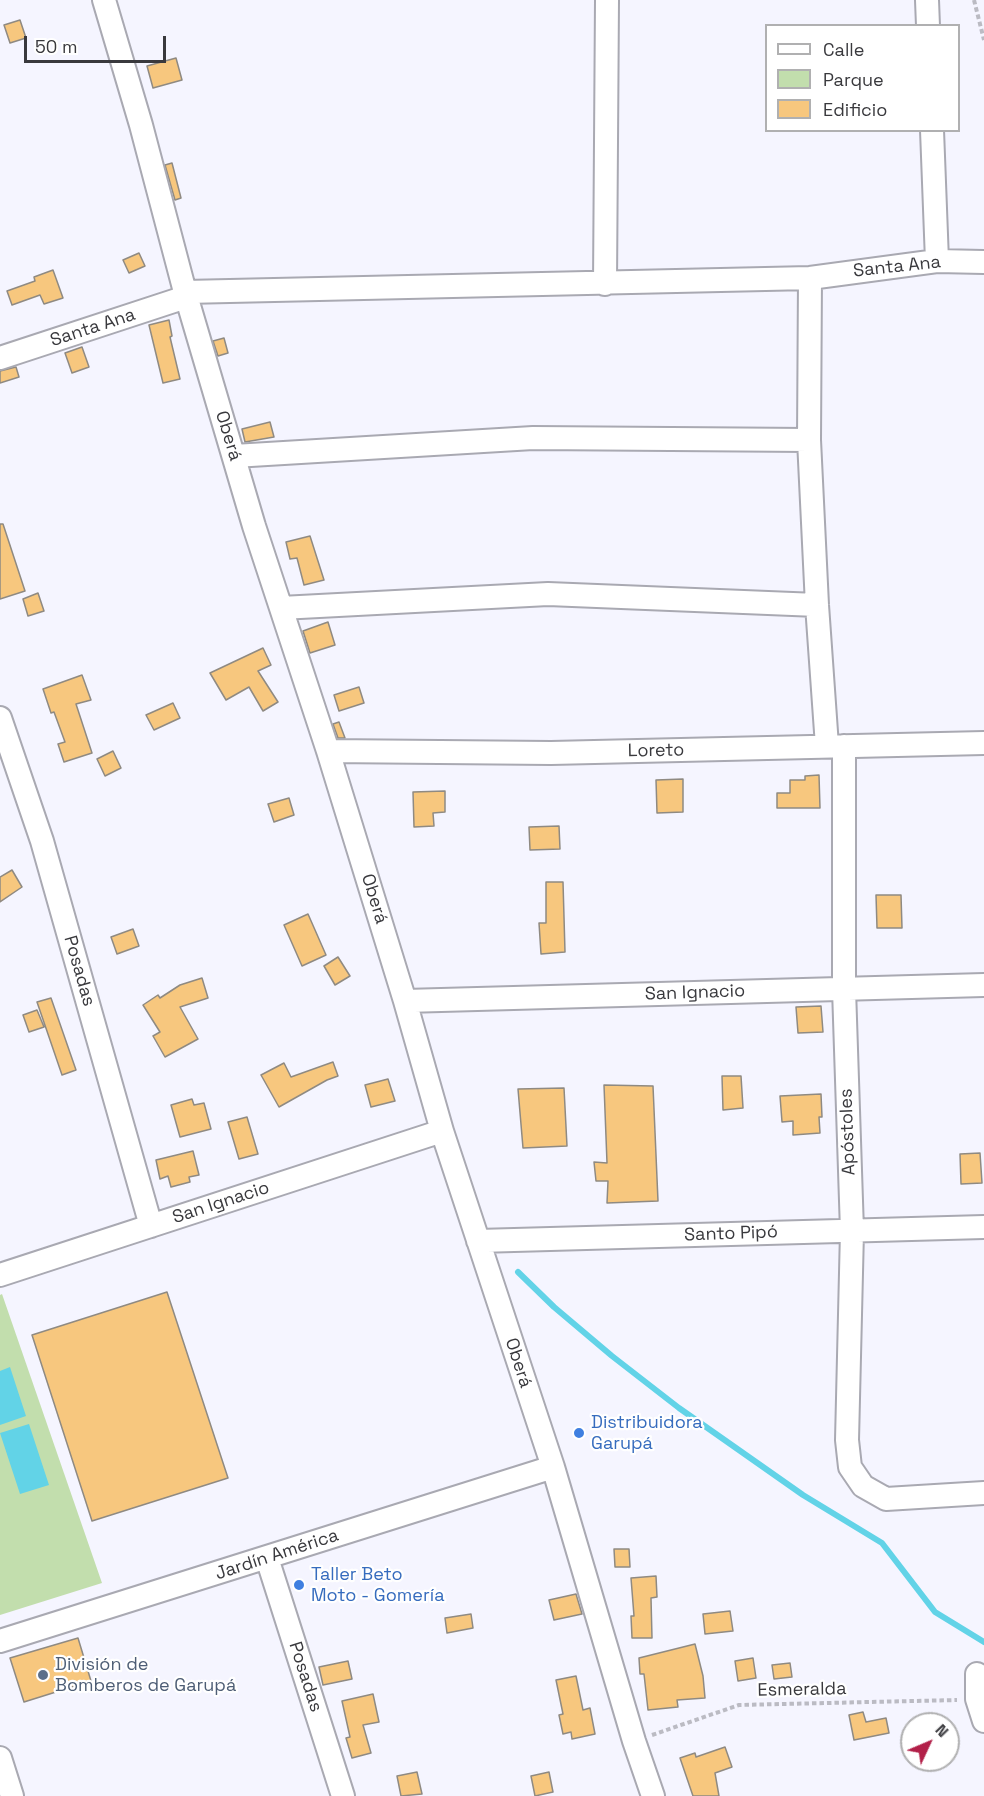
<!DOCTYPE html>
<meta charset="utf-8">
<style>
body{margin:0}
#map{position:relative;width:984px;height:1796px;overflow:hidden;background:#f5f5ff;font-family:"Space Grotesk",sans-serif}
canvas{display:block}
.legend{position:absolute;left:765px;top:24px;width:195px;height:108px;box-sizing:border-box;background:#fff;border:2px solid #b0b0b1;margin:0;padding:8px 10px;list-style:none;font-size:18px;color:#39393d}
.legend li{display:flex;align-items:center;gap:12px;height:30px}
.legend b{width:30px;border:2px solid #b0b0b1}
.north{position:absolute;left:900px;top:1712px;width:60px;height:60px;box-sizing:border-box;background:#fff;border:2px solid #b0b0b1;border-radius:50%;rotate:46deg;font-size:16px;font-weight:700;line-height:24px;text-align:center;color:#39393d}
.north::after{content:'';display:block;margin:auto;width:21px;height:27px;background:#b22049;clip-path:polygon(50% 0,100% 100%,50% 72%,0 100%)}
.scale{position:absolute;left:24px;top:36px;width:142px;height:27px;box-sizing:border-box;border:3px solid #39393d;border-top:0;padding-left:8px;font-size:18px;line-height:21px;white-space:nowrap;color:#39393d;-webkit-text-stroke:4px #fff;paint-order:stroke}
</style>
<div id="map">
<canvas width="984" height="1796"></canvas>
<ul class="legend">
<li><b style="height:8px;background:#fff"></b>Calle</li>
<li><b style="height:16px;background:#c2dead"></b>Parque</li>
<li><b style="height:16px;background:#f7c77e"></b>Edificio</li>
</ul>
<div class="north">N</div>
<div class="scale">50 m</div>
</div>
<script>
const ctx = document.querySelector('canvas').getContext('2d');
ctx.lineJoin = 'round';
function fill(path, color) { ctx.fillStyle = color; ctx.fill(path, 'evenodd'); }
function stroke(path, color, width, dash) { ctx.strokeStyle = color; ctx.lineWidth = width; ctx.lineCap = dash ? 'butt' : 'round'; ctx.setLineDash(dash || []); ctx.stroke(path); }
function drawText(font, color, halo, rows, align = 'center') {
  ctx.font = font + ' "Space Grotesk",sans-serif'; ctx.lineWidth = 4.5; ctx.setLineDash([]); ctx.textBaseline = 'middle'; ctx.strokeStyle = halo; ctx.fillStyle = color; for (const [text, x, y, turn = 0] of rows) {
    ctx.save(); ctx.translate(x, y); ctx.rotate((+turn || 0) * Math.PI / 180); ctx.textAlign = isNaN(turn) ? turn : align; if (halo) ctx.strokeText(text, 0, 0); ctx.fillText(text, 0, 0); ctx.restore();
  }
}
const green = new Path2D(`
 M 2,1294 L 102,1583 L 0,1615 L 0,1295 Z`);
const water = new Path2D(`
 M 10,1367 L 26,1416 L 0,1425 L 0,1371 Z
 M 29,1424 L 49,1485 L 20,1494 L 0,1433 Z`);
const stream = new Path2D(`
 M 518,1272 L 554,1307 L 612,1356 L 679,1408 L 803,1495 L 882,1543 L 935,1612 L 984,1642`);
const building = new Path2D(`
 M 20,20 L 26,38 L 10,43 L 4,25 Z
 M 176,58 L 182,80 L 153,88 L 147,66 Z
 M 172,163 L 181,198 L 175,200 L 165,165 Z
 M 139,253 L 145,266 L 129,273 L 123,260 Z
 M 53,270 L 63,298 L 44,304 L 40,295 L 12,305 L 7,291 L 35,281 L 34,277 Z
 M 169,320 L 172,336 L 170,337 L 180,379 L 163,383 L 149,325 Z
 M 224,338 L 228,353 L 218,356 L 213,341 Z
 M 82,347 L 89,367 L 72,373 L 65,353 Z
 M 16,367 L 19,377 L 0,383 L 0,371 Z
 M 270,422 L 274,437 L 245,442 L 242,429 Z
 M 0,524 L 3,524 L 25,591 L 0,599 Z
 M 310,536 L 324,580 L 304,585 L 297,558 L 290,559 L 286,542 Z
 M 38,593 L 44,611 L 28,616 L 23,599 Z
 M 328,622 L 335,645 L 310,653 L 303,631 Z
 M 263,648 L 271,665 L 258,671 L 278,702 L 263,711 L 249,687 L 226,700 L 210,673 Z
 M 82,675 L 91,700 L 76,704 L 92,753 L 64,762 L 58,744 L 65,742 L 54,712 L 51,713 L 43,689 Z
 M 359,687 L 364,703 L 339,711 L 334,695 Z
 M 173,703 L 180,718 L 154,730 L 146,715 Z
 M 339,722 L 345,738 L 338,738 L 333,724 Z
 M 113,751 L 121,768 L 105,776 L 97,759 Z
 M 819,775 L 820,808 L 777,808 L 777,793 L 790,793 L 790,780 L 805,780 L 805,776 Z
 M 683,779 L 683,812 L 657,813 L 656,780 Z
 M 445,791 L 445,812 L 433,813 L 434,826 L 414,827 L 413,792 Z
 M 289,798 L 294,815 L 274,822 L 268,804 Z
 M 559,826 L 560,849 L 530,850 L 529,827 Z
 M 12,870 L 22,887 L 0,902 L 0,877 Z
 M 546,882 L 563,882 L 565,952 L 541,954 L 539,923 L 546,923 Z
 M 876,895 L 901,895 L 902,928 L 877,928 Z
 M 308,914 L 326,955 L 302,966 L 284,925 Z
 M 133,929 L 139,946 L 117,954 L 111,937 Z
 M 338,957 L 350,976 L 335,985 L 324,966 Z
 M 202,978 L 208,998 L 180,1007 L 198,1039 L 165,1057 L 153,1036 L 160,1032 L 143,1005 L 158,995 L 160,998 L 180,985 Z
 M 51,998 L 76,1070 L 62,1075 L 37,1002 Z
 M 821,1006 L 823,1032 L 798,1033 L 796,1007 Z
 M 37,1010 L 44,1027 L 29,1032 L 23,1015 Z
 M 333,1062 L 338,1076 L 327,1080 L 279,1107 L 261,1075 L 284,1063 L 291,1077 Z
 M 722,1076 L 741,1076 L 743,1108 L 723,1110 Z
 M 388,1079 L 395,1101 L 371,1107 L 365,1085 Z
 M 604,1085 L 653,1086 L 658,1201 L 607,1203 L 608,1181 L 596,1181 L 594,1162 L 607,1163 Z
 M 564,1088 L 567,1146 L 523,1148 L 518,1089 Z
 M 821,1094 L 822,1117 L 819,1117 L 820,1133 L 793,1135 L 793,1121 L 782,1122 L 780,1096 Z
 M 192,1099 L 194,1105 L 204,1103 L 211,1129 L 180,1137 L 171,1105 Z
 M 247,1117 L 258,1154 L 239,1159 L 228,1122 Z
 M 193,1151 L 199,1175 L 189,1177 L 190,1182 L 171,1187 L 168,1176 L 160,1179 L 156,1160 Z
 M 980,1153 L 982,1183 L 961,1184 L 960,1154 Z
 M 167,1292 L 228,1478 L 92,1521 L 32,1335 Z
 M 614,1549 L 629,1549 L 630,1567 L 615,1567 Z
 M 656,1576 L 657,1597 L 651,1598 L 652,1638 L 632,1638 L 631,1616 L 634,1616 L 631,1578 Z
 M 576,1594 L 582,1614 L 554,1620 L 549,1600 Z
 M 730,1611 L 733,1631 L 705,1634 L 703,1614 Z
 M 471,1614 L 473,1628 L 447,1633 L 445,1618 Z
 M 78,1638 L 91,1681 L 24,1702 L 10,1658 Z
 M 695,1644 L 703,1676 L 705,1698 L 677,1700 L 678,1707 L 648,1710 L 644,1674 L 640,1674 L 639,1658 Z
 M 753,1658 L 756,1678 L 738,1681 L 735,1661 Z
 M 348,1661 L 352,1679 L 323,1685 L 319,1667 Z
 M 790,1663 L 792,1677 L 774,1679 L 772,1665 Z
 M 576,1676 L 583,1710 L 590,1708 L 595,1734 L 572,1739 L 571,1732 L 563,1734 L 559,1715 L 563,1714 L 556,1680 Z
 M 373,1694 L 379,1722 L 363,1725 L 371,1753 L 352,1758 L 346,1738 L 350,1737 L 342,1701 Z
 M 863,1712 L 866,1722 L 886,1718 L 889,1733 L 854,1740 L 849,1715 Z
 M 725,1747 L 732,1767 L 715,1773 L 719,1796 L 693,1796 L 680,1758 L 695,1753 L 696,1757 Z
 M 417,1772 L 422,1794 L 401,1796 L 397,1776 Z
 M 549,1772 L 553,1792 L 535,1796 L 531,1776 Z`);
const path = new Path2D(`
 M 974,0 L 984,40
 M 652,1735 L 739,1705 L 957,1700`);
const minor = new Path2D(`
 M 104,0 L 141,125 L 185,292 L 254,526 L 328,751 L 405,1001 L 442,1131 L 553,1467 L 634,1741 L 653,1796
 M 927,0 L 928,26
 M 932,130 L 937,261
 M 810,278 L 809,440 L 817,605 L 827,746
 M 605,284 L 607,0
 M 185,292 L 810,278 L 937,261 L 984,262
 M 0,358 L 186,297
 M 234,456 L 533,438 L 809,440
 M 281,608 L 548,594 L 817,605
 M 0,718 L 42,841 L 151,1226
 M 844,746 L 844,989 L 852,1231 L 847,1440 L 850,1467 L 863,1486 L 886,1499 L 984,1493
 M 328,751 L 551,753 L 984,743
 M 405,1001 L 984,985
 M 478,1241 L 984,1227
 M 0,1275 L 442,1131
 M 267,1558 L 343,1796
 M 0,1641 L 553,1467
 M 977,1674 L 977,1699 L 984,1721
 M 0,1758 L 12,1796`);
const markers = [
 [579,1433,6,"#3f7fe0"],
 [299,1585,6,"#3f7fe0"],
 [43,1675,6,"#5c6f8a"]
];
const streetNames = [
 ["Santa Ana",897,267,-6],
 ["Santa Ana",93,328,-18],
 ["Oberá",228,436,73],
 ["Loreto",656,751,-1],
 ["Oberá",374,899,73],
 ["Posadas",79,971,74],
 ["San Ignacio",695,993,-2],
 ["Apóstoles",848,1132,-92],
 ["San Ignacio",221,1203,-18],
 ["Santo Pipó",731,1234,-2],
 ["Oberá",518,1363,72],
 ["Jardín América",277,1555,-18],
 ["Posadas",305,1677,72],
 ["Esmeralda",802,1690,-1]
];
const shopNames = [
 ["Distribuidora",591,1423],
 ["Garupá",591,1444],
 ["Taller Beto",311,1575],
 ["Moto - Gomería",311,1596]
];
const serviceNames = [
 ["División de",55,1665],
 ["Bomberos de Garupá",55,1686]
];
fill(green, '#c2dead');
fill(water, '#62d3e7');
stroke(stream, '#62d3e7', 6);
fill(building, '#f7c77e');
stroke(building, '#8f8a82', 1.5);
stroke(minor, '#a9a9b2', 26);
stroke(path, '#bbbbc3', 4, [4.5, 3]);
stroke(minor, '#fff', 22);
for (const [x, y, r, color] of markers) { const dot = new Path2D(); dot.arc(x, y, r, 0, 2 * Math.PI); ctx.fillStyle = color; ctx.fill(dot); stroke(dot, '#fff', 2); }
drawText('18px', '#39393d', '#fff', streetNames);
drawText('18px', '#366cbe', '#fff', shopNames, 'left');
drawText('18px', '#4e5e75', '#fff', serviceNames, 'left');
</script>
